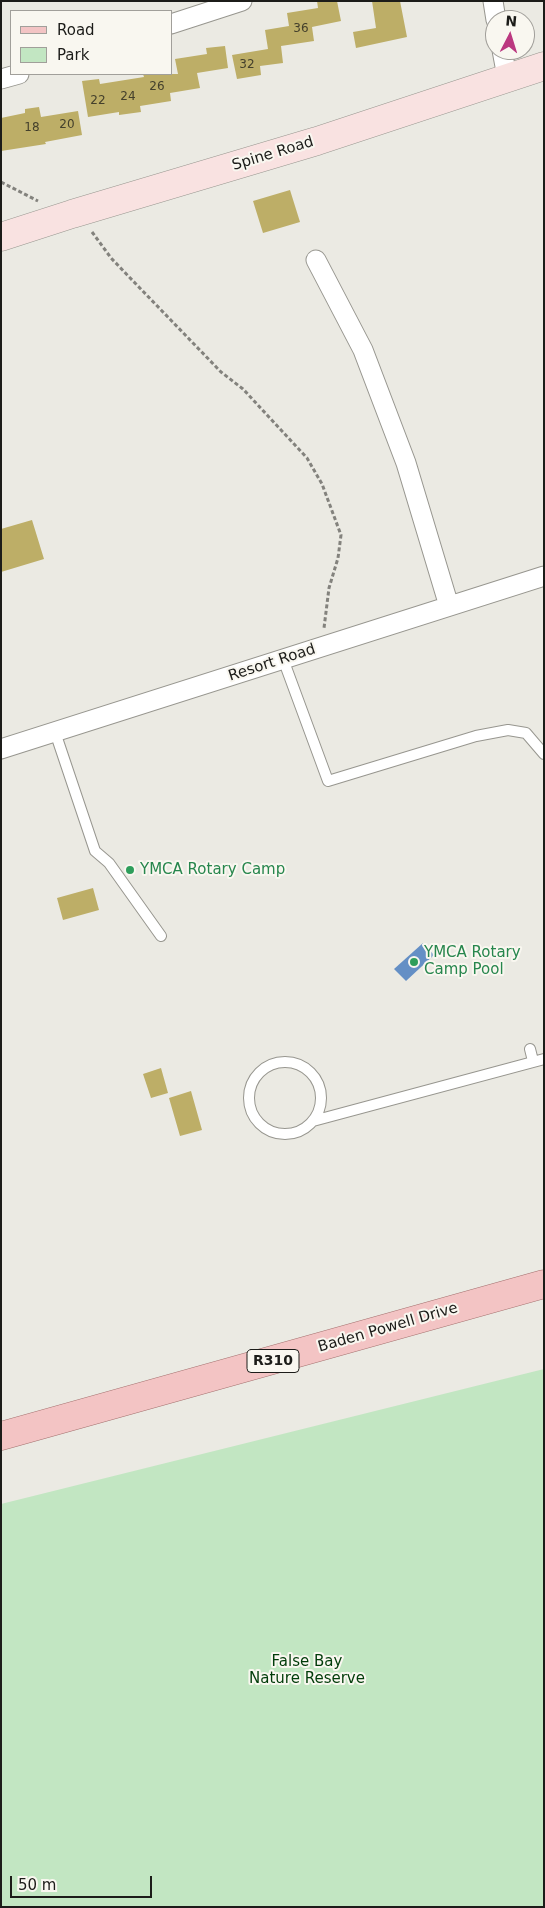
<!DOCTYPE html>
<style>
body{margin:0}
#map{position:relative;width:545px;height:1908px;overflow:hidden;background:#ebeae3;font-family:"DejaVu Sans",sans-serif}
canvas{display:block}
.frame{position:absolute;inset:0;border:2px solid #1c1c19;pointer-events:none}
.legend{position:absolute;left:10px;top:10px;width:162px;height:65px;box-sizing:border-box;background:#f9f7f0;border:1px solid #a19f9a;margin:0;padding:6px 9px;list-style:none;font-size:15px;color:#1c1c19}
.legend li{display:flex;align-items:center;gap:10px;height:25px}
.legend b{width:25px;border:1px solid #a19f9a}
.north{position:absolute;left:485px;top:10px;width:50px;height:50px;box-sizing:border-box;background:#f9f7f0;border:1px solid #a19f9a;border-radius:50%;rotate:5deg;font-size:14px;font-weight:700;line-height:20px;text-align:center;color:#1c1c19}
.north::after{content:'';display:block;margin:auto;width:18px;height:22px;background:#bb3880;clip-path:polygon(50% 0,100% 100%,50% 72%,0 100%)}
.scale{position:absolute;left:10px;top:1876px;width:142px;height:22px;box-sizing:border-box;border:2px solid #1c1c19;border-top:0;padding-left:6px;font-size:15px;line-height:18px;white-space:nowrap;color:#1c1c19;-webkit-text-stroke:4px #f9f7f0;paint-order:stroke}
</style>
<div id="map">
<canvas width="545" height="1908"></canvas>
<div class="frame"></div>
<ul class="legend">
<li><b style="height:6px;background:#f3c4c4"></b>Road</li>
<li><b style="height:14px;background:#c2e6c2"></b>Park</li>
</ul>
<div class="north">N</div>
<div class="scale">50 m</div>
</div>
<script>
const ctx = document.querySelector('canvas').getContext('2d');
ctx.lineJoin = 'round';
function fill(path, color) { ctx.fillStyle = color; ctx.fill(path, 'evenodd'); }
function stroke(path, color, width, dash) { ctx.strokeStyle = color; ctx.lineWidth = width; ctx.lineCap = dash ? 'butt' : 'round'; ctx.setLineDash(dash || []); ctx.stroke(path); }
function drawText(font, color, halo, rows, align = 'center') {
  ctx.font = font + ' "DejaVu Sans",sans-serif'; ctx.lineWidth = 4; ctx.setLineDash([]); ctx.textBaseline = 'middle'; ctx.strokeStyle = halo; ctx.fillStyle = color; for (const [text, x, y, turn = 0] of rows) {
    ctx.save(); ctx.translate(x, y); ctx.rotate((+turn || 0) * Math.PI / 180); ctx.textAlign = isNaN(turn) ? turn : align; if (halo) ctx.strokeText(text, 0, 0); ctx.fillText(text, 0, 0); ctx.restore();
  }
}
const green = new Path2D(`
 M 544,1369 L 544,1907 L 1,1907 L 1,1504 Z`);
const water = new Path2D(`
 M 423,943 L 434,955 L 406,981 L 394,969 Z`);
const building = new Path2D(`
 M 317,1 L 337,1 L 341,21 L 312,27 L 314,41 L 281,46 L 283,63 L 260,66 L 261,75 L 237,79 L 232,55 L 274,48 L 268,49 L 265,30 L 289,26 L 287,13 L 318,8 Z
 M 372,1 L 400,1 L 407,37 L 356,48 L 353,32 L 376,28 Z
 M 225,46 L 228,68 L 197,73 L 200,88 L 170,93 L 171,101 L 140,106 L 141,112 L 119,115 L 119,112 L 88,117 L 82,81 L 99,79 L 100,84 L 144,77 L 143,74 L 178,74 L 175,59 L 207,54 L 206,48 Z
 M 39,107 L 41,117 L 78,111 L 82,135 L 45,142 L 46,144 L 1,151 L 1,118 L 25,113 L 25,109 Z
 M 290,190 L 300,222 L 263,233 L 253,201 Z
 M 32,520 L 44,559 L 1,572 L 1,529 Z
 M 93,888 L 99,910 L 63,920 L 57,898 Z
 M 161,1068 L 168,1093 L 151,1098 L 143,1074 Z
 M 191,1091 L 202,1130 L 180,1136 L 169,1098 Z`);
const path = new Path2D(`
 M 1,182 L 38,201
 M 92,232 L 111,258 L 135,283 L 221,372 L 243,389 L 307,458 L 322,484 L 341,535 L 338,558 L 329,588 L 324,628`);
const service = new Path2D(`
 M 283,659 L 328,781 L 476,736 L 508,730 L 526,733 L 544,754
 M 55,732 L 95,851 L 109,863 L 161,936
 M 530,1049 L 533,1061
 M249 1098a36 36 0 1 1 72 0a36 36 0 1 1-72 0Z
 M 313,1121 L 544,1059`);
const minor = new Path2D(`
 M 493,1 L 496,20
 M 171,24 L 242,1
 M 502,50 L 507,77
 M 1,79 L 19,74
 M 316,260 L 363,350 L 406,463 L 449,606
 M 1,749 L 544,576`);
const secondary = new Path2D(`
 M 1,237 L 72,214 L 317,141 L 544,66`);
const primary = new Path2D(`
 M 1,1436 L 544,1284`);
const markers = [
 [130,870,5,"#2e9e5b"],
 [414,962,5,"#2e9e5b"]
];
const numberNames = [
 ["36",301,29],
 ["32",247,65],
 ["26",157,87],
 ["24",128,97],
 ["22",98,101],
 ["20",67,125],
 ["18",32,128]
];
const shields = [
 [273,1361,52]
];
const shieldNames = [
 ["R310",273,1361]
];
const streetNames = [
 ["Spine Road",273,154,-17],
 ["Resort Road",272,663,-18],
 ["Baden Powell Drive",388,1328,-16]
];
const leisureNames = [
 ["YMCA Rotary Camp",140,870],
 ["YMCA Rotary",424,953],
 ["Camp Pool",424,970]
];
const parkNames = [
 ["False Bay",307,1662],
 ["Nature Reserve",307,1679]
];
fill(green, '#c2e6c2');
fill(water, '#648fc5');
fill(building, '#bdae67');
stroke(service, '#97968f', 12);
stroke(minor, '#97968f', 21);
stroke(secondary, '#97968f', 29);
stroke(primary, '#a3706e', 29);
stroke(path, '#83827d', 3, [4, 2.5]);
stroke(service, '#fff', 10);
stroke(minor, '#fff', 19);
stroke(secondary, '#f9e2e1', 28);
stroke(primary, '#f3c4c4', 28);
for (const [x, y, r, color] of markers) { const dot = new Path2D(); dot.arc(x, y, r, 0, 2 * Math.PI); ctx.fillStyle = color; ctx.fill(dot); stroke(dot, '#f9f7f0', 2); }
drawText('12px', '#44402c', null, numberNames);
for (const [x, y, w] of shields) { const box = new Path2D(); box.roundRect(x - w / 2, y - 11.5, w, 23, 4); ctx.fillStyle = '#f9f7f0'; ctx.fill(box); stroke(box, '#1c1c19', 1); }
drawText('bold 14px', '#1c1c19', null, shieldNames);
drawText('15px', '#1c1c19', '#f9f7f0', streetNames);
drawText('15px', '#27864d', '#f9f7f0', leisureNames, 'left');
drawText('15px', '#003c09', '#f9f7f0', parkNames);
</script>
